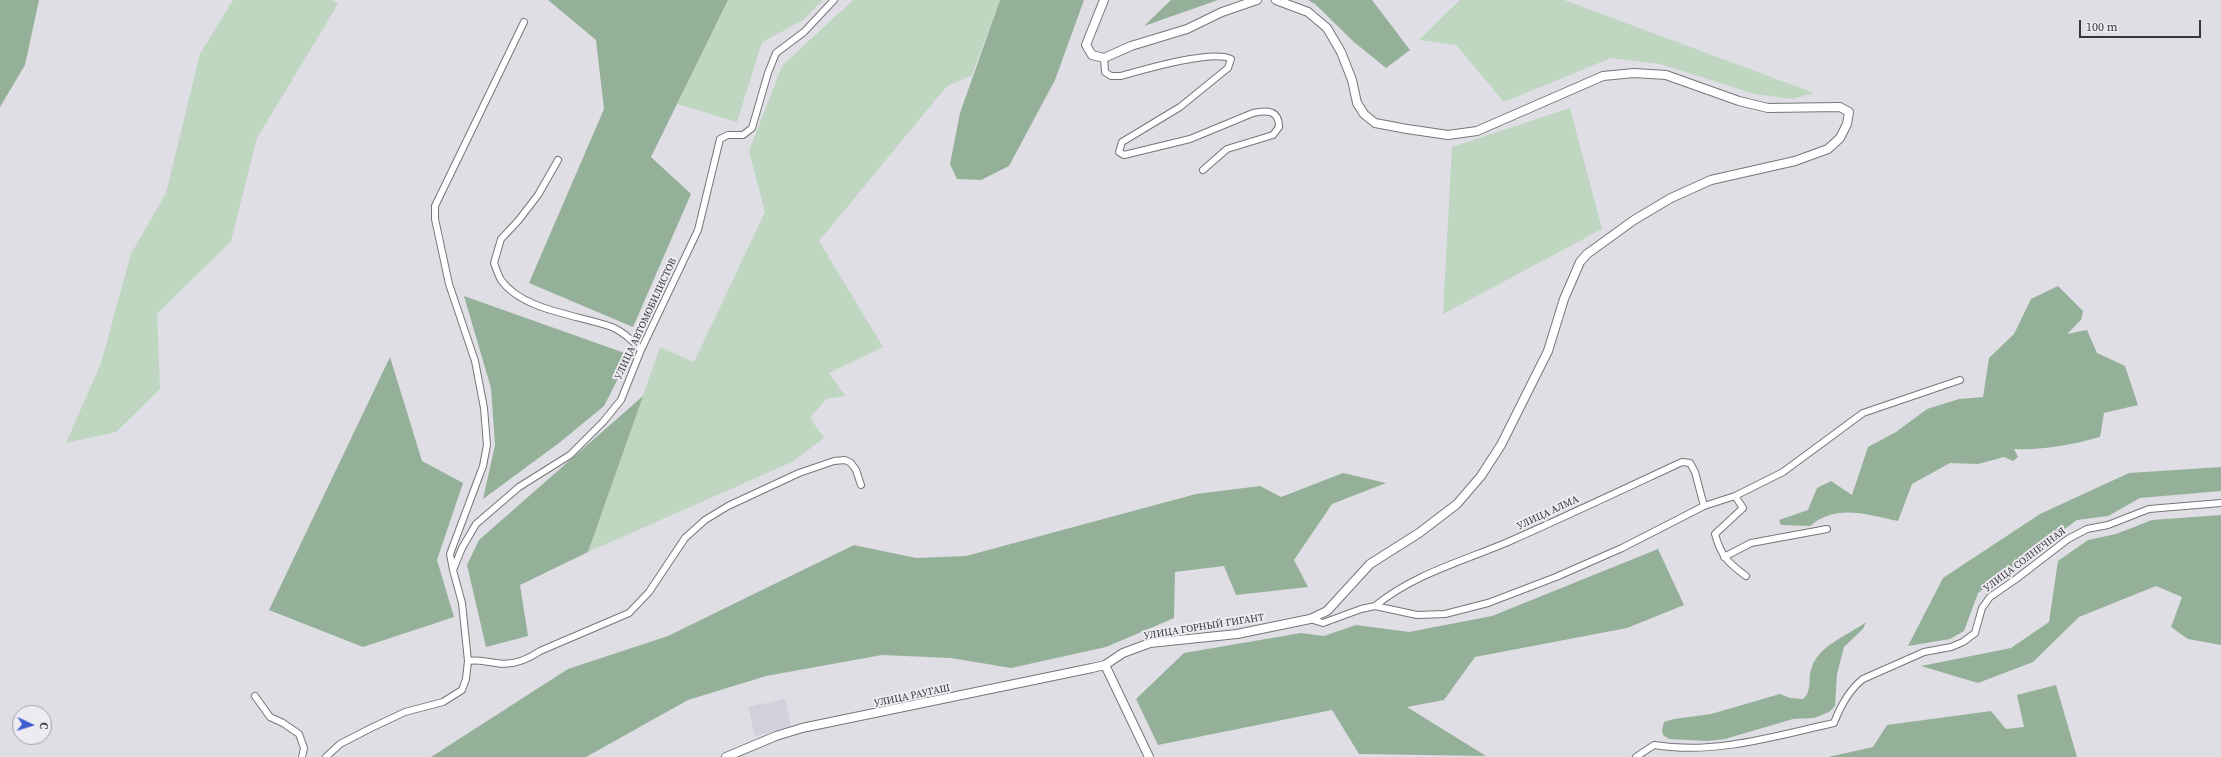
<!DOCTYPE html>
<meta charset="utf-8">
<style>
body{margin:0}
#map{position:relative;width:2221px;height:757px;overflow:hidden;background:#dfdee4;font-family:"Source Serif 4",serif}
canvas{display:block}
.north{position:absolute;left:12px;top:705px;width:40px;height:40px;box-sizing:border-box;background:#ecebf2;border:1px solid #a3a2a8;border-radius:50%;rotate:94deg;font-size:11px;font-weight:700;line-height:16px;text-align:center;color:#363538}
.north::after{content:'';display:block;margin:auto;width:14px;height:18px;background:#3d5dcf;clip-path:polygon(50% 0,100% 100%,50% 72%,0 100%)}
.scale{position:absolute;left:2079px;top:20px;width:122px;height:18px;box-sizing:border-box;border:2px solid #363538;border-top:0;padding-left:5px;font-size:12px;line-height:14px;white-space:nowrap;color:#363538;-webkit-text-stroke:3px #ecebf2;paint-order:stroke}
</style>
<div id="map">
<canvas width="2221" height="757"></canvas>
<div class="north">С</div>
<div class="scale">100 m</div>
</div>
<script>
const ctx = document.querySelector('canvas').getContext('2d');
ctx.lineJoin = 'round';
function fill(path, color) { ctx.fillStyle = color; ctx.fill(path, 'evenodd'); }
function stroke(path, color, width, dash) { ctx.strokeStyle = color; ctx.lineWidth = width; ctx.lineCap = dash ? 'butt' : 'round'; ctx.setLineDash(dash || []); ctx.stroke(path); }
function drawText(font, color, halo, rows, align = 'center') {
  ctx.font = font + ' "Source Serif 4",serif'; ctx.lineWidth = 4; ctx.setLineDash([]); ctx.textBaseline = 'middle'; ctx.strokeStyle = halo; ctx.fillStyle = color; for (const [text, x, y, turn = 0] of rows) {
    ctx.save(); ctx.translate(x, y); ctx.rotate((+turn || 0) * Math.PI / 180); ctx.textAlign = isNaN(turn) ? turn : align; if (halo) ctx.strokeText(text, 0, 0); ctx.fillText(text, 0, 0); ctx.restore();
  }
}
const built = new Path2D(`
 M 785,699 L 791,726 L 755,736 L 748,707 Z`);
const green = new Path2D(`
 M 233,0 L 332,0 L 338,4 L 257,138 L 231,241 L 157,314 L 160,389 L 116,432 L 66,443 L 101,363 L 131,254 L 166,193 L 200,54 Z
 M 728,0 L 823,0 L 802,21 L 762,42 L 737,122 L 677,104 Z
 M 853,0 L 1000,0 L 972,75 L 947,86 L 819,241 L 883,347 L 829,373 L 845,396 L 826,399 L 810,418 L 824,438 L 792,462 L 588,552 L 660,347 L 694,362 L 765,212 L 749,151 L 782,66 Z
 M 1460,0 L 1564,0 L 1814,93 L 1792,99 L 1755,94 L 1660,64 L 1611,58 L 1504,102 L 1456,45 L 1419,40 Z
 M 1570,108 L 1602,229 L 1443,314 L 1452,147 Z`);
const forest = new Path2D(`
 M 0,0 L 39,0 L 25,65 L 0,107 Z
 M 548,0 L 728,0 L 651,157 L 691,194 L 633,327 L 529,283 L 604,109 L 596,40 Z
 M 1000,0 L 1084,0 L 1055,80 L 1009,166 L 981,180 L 957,179 L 950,164 L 960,113 Z
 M 1171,0 L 1218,0 L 1144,26 Z
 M 1308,0 L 1372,0 L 1410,50 L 1386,68 L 1354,42 L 1315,4 Z
 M 2058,286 L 2083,311 L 2081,320 L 2067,334 L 2087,330 L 2097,353 L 2125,366 L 2138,405 L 2104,413 L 2100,437 C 2072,445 2044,450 2014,449 L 2018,457 L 2013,461 L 2004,457 L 1978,464 L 1950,463 L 1912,484 L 1898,521 C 1867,515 1837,503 1810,526 L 1781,525 L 1779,520 L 1808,510 L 1817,488 L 1831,481 L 1852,495 L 1868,447 L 1896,432 L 1927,409 L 1959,399 L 1983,397 L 1989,358 L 2014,334 L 2031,299 Z
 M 464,296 L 630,355 L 604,406 L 559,443 L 483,499 L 495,445 L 491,388 Z
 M 390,357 L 422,461 L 463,483 L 437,560 L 454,617 L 363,647 L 269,610 Z
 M 643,396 L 588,552 L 520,585 L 528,636 L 486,647 L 467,565 L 479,540 Z
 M 2221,467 L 2221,491 L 2140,498 L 2108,516 L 2077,520 L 1978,593 L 1964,631 L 1950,639 L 1908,646 L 1943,578 L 2040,514 L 2129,473 Z
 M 1343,473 L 1386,483 L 1332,504 L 1294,560 L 1308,587 L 1236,595 L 1224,566 L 1175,572 L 1174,618 L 1106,647 L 1011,668 L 951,658 L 882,655 L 766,676 L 688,700 L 586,757 L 431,757 L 568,669 L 668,636 L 854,545 L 916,558 L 966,556 L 1196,494 L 1260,486 L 1281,497 Z
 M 2221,515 L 2221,645 L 2188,639 L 2171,627 L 2182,597 L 2156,586 L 2079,617 L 2033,662 L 1978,683 L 1921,666 L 2011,648 L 2049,622 L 2058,561 L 2088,540 L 2116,534 L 2152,520 Z
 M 1658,549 L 1684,605 L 1627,628 L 1475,657 L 1444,700 L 1407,707 L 1486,756 L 1359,754 L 1332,710 L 1158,745 L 1136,699 L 1184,653 L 1301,633 L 1324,636 L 1356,625 L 1409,632 L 1492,616 Z
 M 1866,622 L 1863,629 L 1844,647 L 1837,674 L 1835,706 L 1829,712 L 1814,718 L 1793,719 L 1725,739 L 1707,741 L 1669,739 L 1663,735 L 1662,730 L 1664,722 L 1674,719 L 1711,714 L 1780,694 L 1790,698 L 1803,699 C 1813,691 1807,678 1812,667 C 1819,645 1849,635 1866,622 Z
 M 2056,685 L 2077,757 L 1828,757 L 1873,747 L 1887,725 L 1991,711 L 2006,729 L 2024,727 L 2017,695 Z`);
const minor = new Path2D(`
 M 1104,58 L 1105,72 L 1111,76 L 1121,76 C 1142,70 1213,49 1231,59 L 1228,68 L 1180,107 L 1122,142 L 1119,152 L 1124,155 L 1190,139 L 1253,113 C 1267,110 1279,110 1279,127 L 1273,135 L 1227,149 L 1203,170
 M 558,160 L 538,195 L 518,221 L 501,239 L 494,263 C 496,268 498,275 501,280 C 523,311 579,315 612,327 C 624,332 633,341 641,350
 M 1735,496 L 1743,508 L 1715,534 C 1721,556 1728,563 1746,576
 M 1724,557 L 1751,543 L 1827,529
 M 453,570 L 450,554 L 483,466 L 487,445 L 484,408 L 475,361 L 449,284 L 435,219 L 435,206 L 524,22
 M 1375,606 C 1414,574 1463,561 1508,542 C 1567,516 1624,489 1682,462 L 1690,463 L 1695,472 L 1704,506
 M 1310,619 L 1323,623 L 1361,609 L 1375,606 L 1417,615 L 1445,614 L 1488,603 L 1556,577 L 1622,548 L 1704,506 L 1735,496 L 1783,472 L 1863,413 L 1960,380
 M 468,661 C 478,659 486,662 496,663 C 512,666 527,660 540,651 L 629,613 L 649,592 L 685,538 L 705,520 L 728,506 L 799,473 L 834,461 L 845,460 L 851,463 L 856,470 L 861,485
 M 255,696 L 270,717 L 283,723 L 299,734 L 304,748 L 302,757
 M 326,757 L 340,744 L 371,728 L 405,712 L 443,702 L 462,690 L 466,679 L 468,661 L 462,603 L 453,570 L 462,548 L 476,524 L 519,487 L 570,455 L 603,422 L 621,400 L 641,350 L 698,230 L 720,139 L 728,135 L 743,135 L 752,128 L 768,73 L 776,53 L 804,32 L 834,0
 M 1636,757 L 1654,745 C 1715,755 1775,736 1834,723 C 1840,707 1849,690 1863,679 L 1924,652 L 1951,647 L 1963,642 L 1975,633 L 1982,608 L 1990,597 L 2016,579 L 2068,539 L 2087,529 L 2108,525 L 2149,509 L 2221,503`);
const tertiary = new Path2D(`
 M 1104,0 L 1086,45 L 1092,55 L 1104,58 L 1131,46 L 1187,29 L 1222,12 L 1257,0
 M 1105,665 L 1149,757
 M 726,757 L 776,736 L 802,728 L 1092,668 L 1105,665 L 1123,653 L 1150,643 L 1237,634 L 1310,619 L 1327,611 L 1370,564 L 1419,533 L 1457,504 L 1481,476 L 1501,445 L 1548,351 L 1564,299 L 1580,262 L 1587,254 L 1634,220 L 1671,198 L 1711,180 L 1795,161 L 1828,149 L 1840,138 L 1847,124 L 1849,112 L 1840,107 L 1768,108 L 1739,101 L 1666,75 L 1634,73 L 1603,76 L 1477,131 L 1448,135 L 1407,129 L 1375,123 L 1364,114 L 1357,103 L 1352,80 L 1341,52 L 1327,28 L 1308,12 L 1276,0`);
const streetNames = [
 ["УЛИЦА АВТОМОБИЛИСТОВ",646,319,-65],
 ["УЛИЦА АЛМА",1548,513,-25],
 ["УЛИЦА СОЛНЕЧНАЯ",2025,560,-37],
 ["УЛИЦА ГОРНЫЙ ГИГАНТ",1204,627,-9],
 ["УЛИЦА РАУГАШ",912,696,-12]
];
fill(built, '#d3d0de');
fill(green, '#bfd6c1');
fill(forest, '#95b098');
stroke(minor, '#76757b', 8);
stroke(tertiary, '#76757b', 10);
stroke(minor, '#fff', 6);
stroke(tertiary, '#fff', 8);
drawText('10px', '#363538', '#ecebf2', streetNames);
</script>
